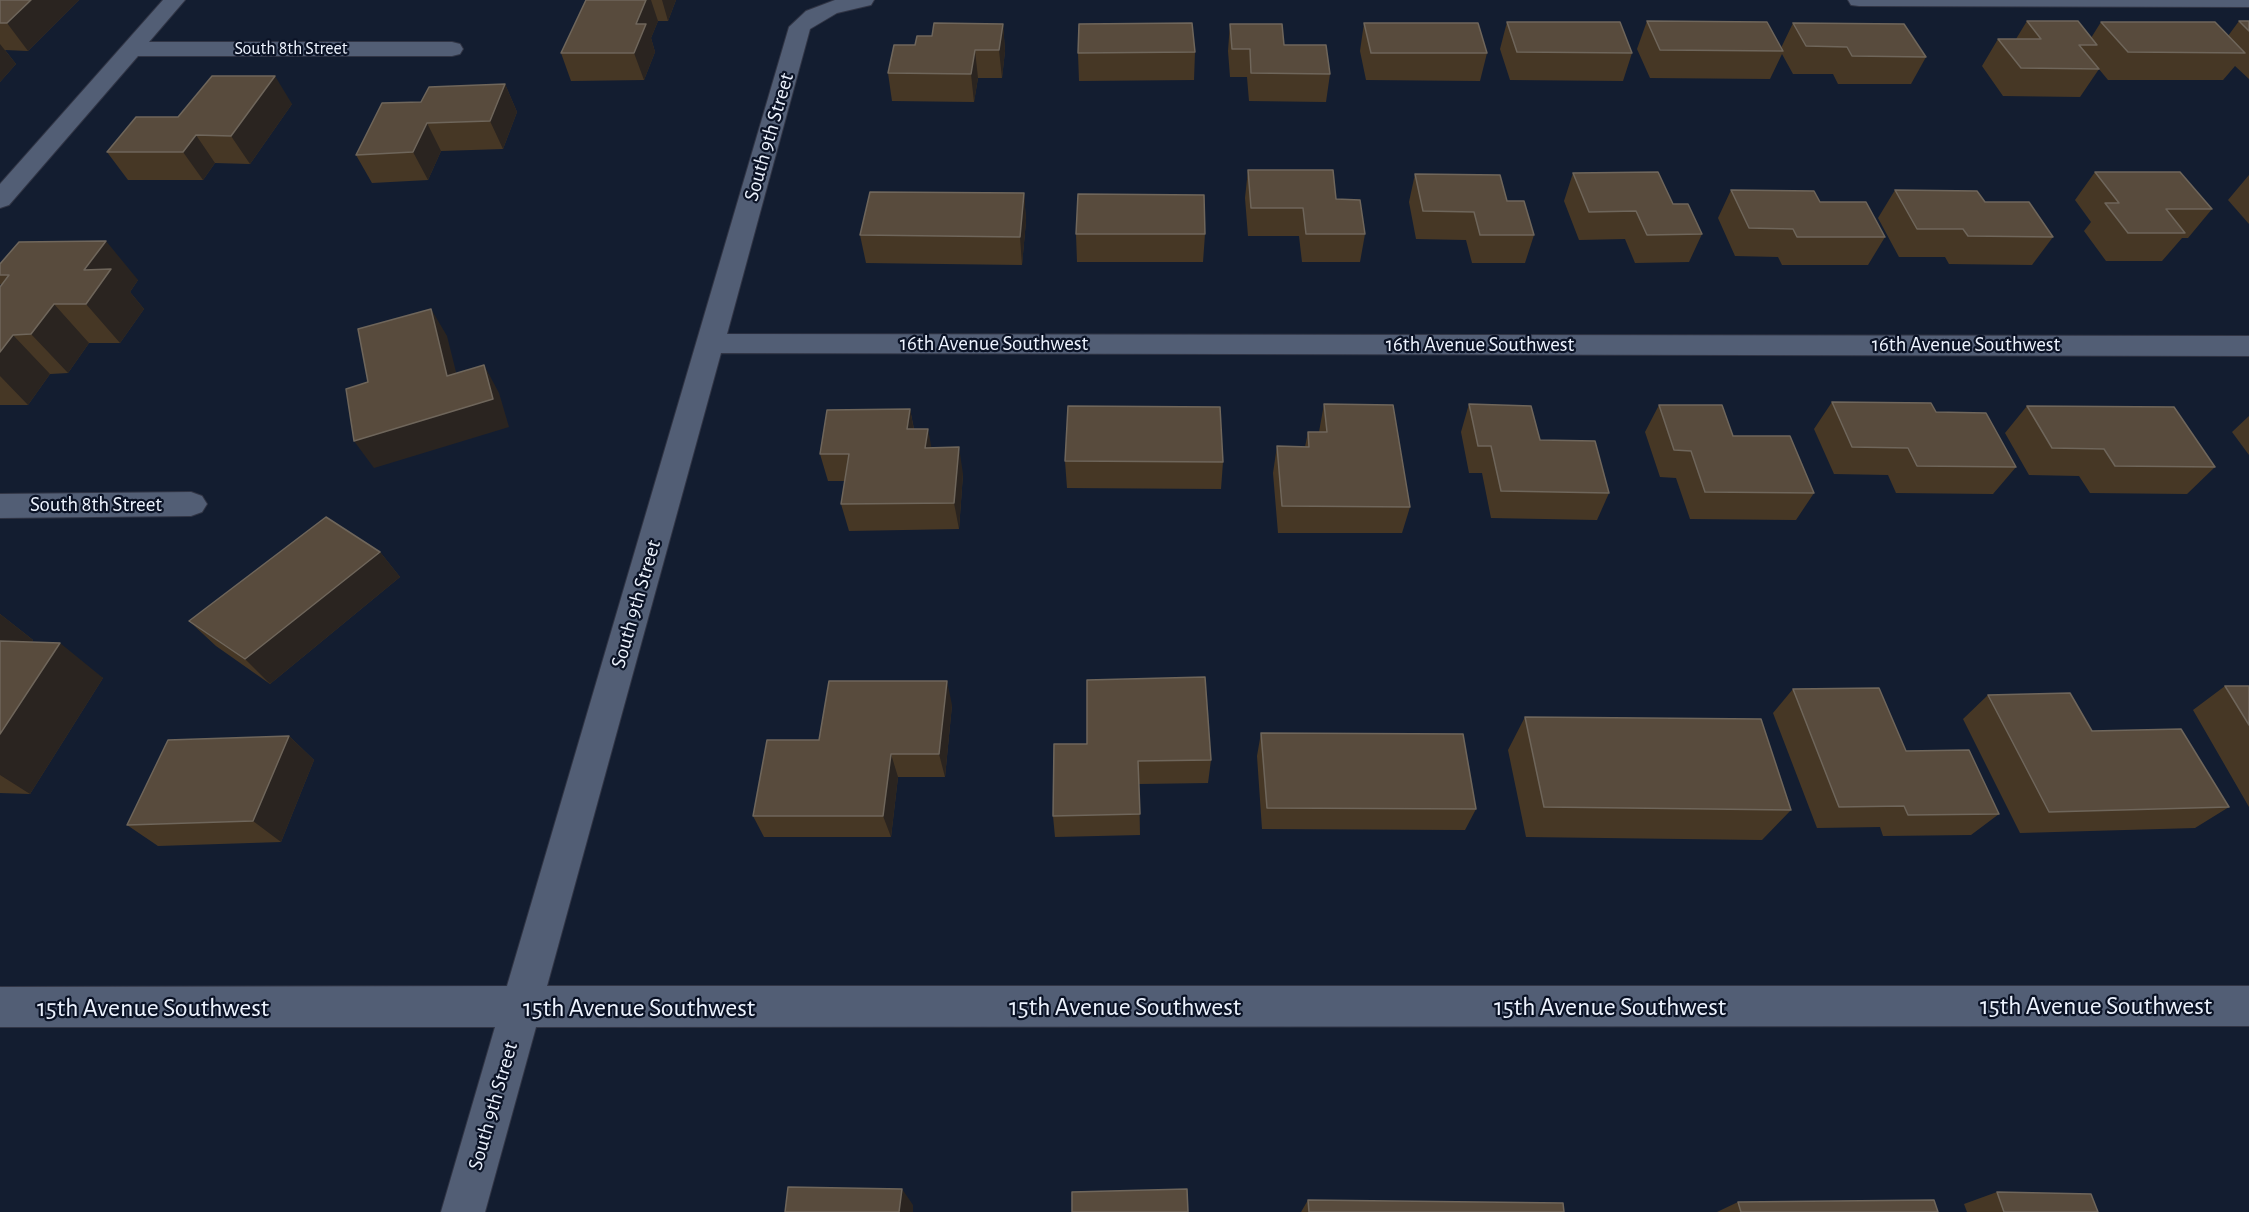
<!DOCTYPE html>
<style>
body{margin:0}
canvas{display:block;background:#131d30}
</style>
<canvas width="2249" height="1212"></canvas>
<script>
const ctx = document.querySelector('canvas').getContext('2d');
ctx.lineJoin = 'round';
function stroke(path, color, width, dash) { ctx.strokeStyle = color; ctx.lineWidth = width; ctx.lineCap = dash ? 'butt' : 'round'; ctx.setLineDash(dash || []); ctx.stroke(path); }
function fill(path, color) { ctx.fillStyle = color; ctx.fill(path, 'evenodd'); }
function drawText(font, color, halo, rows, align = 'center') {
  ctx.font = font + ' "Alegreya Sans",sans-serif'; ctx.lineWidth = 4.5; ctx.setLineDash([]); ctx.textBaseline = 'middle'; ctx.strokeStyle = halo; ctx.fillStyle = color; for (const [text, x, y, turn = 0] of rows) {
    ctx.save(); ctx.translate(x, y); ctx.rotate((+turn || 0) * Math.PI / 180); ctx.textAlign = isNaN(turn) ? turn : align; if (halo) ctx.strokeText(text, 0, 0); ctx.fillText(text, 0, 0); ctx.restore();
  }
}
const minor = new Path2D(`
 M 163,0 L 185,0 L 149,42 L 452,42 L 460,44 L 463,49 L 460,54 L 452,56 L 138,56 L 9,205 L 0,208 L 0,184 Z
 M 835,0 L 874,0 L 871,5 L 837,13 L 810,29 L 727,334 L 2249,336 L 2249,356 L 721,353 L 547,986 L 2249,986 L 2249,1026 L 536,1027 L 485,1212 L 441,1212 L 495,1027 L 0,1027 L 0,987 L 507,986 L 789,27 L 806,11 Z
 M 1848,0 L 2249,0 L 2249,7 L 1859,6 L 1851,5 Z
 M 191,492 L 202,496 L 207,504 L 202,512 L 191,516 L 0,518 L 0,494 Z`);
const wall = new Path2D(`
 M 0,0 L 79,0 L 28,51 L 5,50 L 16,64 L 0,82 Z
 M 586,0 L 676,0 L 668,21 L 658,21 L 651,38 L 655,52 L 644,80 L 571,81 L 561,53 Z
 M 1647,21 L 1781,48 L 1793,23 L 1926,57 L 1911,84 L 1838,84 L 1833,74 L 1793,74 L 1782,54 L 1770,79 L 1650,78 L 1637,49 Z
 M 2027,21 L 2091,38 L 2101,22 L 2228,36 L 2239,21 L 2249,21 L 2249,79 L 2235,66 L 2223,80 L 2108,80 L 2089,57 L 2099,69 L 2080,97 L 2003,96 L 1982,66 L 1998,39 L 2016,39 Z
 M 1507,22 L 1632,53 L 1623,81 L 1510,80 L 1500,49 Z
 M 1364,23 L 1487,53 L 1480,81 L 1366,80 L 1360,51 Z
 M 1003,24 L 1005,51 L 1002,78 L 978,78 L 974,102 L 892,101 L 888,73 L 915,45 Z
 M 1230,24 L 1284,45 L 1330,74 L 1326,102 L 1249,101 L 1247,77 L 1230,77 L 1228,51 Z
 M 1195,52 L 1194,80 L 1079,81 L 1078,53 Z
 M 505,84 L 517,112 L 503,149 L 441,151 L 428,180 L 372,183 L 356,155 L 421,102 Z
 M 292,104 L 250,164 L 215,163 L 203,180 L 128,180 L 107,152 L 178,117 Z
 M 1248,170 L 1336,199 L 1365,234 L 1360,262 L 1302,262 L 1299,236 L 1248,236 L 1245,198 Z
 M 2095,172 L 2212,209 L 2188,238 L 2182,238 L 2162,261 L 2106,261 L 2084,231 L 2091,222 L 2075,200 Z
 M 1573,173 L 1673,204 L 1702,234 L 1689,262 L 1635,263 L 1625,239 L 1579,240 L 1564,201 Z
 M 1415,174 L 1507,201 L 1534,235 L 1525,263 L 1472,263 L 1466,240 L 1416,239 L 1409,202 Z
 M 2249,175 L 2249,224 L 2228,200 Z
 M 1731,190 L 1820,202 L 1885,237 L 1868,265 L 1782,265 L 1778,257 L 1735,256 L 1718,218 Z
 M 1895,190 L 1985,202 L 2053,237 L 2032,265 L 1949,264 L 1945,257 L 1899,257 L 1878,218 Z
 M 1024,193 L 1026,221 L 1022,265 L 866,263 L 860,235 Z
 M 1076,234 L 1205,234 L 1203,262 L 1077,262 Z
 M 0,264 L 138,280 L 130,292 L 144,309 L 120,343 L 89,343 L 68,373 L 50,374 L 28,405 L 0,405 L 0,287 L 1,285 L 0,284 Z
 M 1832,402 L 1936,412 L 2016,467 L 1993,494 L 1896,493 L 1888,475 L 1834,474 L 1814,429 Z
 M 1324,404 L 1410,507 L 1402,533 L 1278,533 L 1273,473 L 1277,446 L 1305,447 L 1308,432 L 1319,432 Z
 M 1469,404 L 1540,440 L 1609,493 L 1597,520 L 1491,518 L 1482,473 L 1469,473 L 1461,432 Z
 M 1659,405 L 1733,436 L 1814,493 L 1796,520 L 1690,519 L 1676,478 L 1660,477 L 1645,432 Z
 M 2027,406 L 2215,467 L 2187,494 L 2090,493 L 2079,476 L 2029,475 L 2005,433 Z
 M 910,409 L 914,429 L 931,448 L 963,474 L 959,529 L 849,531 L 841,504 L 845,481 L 828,481 L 820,454 Z
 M 2249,416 L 2249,455 L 2232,432 Z
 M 1065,461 L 1223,462 L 1221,489 L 1067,488 Z
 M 380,552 L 400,577 L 270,684 L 216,646 L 189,621 Z
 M 0,614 L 33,640 L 32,642 L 103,678 L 30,794 L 0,793 Z
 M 2225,686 L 2249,686 L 2249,807 L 2193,710 Z
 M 1793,689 L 1906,751 L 1999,814 L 1971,835 L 1883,836 L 1880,827 L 1817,828 L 1773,713 Z
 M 1988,695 L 2092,731 L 2229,807 L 2195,828 L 2020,833 L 1963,719 Z
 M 952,705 L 945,777 L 898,777 L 891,837 L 764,837 L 753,816 Z
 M 1525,717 L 1791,810 L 1762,840 L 1526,837 L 1508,750 Z
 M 1261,733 L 1476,809 L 1465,830 L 1262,829 L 1257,756 Z
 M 289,736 L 314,760 L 281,842 L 158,846 L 127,825 Z
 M 1054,744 L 1211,760 L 1208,783 L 1139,784 L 1140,835 L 1055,837 L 1053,816 Z
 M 1997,1192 L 2098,1212 L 1967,1212 L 1964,1204 Z
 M 1308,1200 L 1309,1212 L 1301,1212 Z
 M 1738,1202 L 1938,1212 L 1717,1212 Z`);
const shadedWall = new Path2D(`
 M 31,0 L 79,0 L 28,51 L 7,23 Z
 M 646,0 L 651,0 L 658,21 L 651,38 L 655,52 L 644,80 L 634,53 L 636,24 Z
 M 662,0 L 676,0 L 668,21 Z
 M 1003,24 L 1005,51 L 1002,78 L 999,50 Z
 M 0,44 L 16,64 L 0,82 Z
 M 975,50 L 978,78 L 974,102 L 971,74 Z
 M 275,76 L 292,104 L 250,164 L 231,136 Z
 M 505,84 L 517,112 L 503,149 L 490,121 Z
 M 427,123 L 441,151 L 428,180 L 413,152 Z
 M 196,135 L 215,163 L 203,180 L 183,152 Z
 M 1024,193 L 1026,221 L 1022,265 L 1020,237 Z
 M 106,241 L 138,280 L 130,292 L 144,309 L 120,343 L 86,304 L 84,270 Z
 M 54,304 L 89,343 L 68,373 L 31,334 Z
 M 431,309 L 447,336 L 464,404 L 447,376 Z
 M 13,335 L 50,374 L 28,405 L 0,376 L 0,352 Z
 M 484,365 L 499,393 L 509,427 L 374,468 L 354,441 Z
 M 910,409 L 915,436 L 907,429 Z
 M 928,429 L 933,456 L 925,448 Z
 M 959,447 L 963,474 L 959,529 L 954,503 Z
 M 380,552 L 400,577 L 270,684 L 245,659 Z
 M 0,614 L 33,640 L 0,689 Z
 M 60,643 L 103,678 L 30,794 L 0,775 L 0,734 Z
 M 947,681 L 952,705 L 945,777 L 939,754 Z
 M 289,736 L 314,760 L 281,842 L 253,821 Z
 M 891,754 L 898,777 L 891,837 L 883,816 Z
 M 902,1189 L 913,1205 L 913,1212 L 899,1212 Z`);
const building = new Path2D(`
 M 0,0 L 31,0 L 7,23 L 0,23 Z
 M 586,0 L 646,0 L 636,24 L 646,24 L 634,53 L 561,53 Z
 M 1647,21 L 1767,22 L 1783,51 L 1660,50 Z
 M 2027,21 L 2078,21 L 2097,45 L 2079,45 L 2099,69 L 2021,68 L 1998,39 L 2041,39 Z
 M 2239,21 L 2249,21 L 2249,31 Z
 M 1507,22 L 1620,22 L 1632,53 L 1517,52 Z
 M 2101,22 L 2215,22 L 2245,53 L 2128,52 Z
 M 934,23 L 1003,24 L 999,50 L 975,50 L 971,74 L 888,73 L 894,45 L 915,45 L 917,36 L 932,36 Z
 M 1192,23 L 1195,52 L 1078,53 L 1079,24 Z
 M 1364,23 L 1478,23 L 1487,53 L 1371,53 Z
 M 1793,23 L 1904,24 L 1926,57 L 1852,56 L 1847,47 L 1806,46 Z
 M 1230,24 L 1282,24 L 1284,45 L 1326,45 L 1330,74 L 1251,73 L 1250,49 L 1232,49 Z
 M 212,76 L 275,76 L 231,136 L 196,135 L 183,152 L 107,152 L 136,117 L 178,117 Z
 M 505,84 L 490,121 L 427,123 L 413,152 L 356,155 L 382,103 L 421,102 L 429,87 Z
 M 1248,170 L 1333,170 L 1336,199 L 1360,200 L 1365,234 L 1306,234 L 1303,208 L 1251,208 Z
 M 1658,172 L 1673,204 L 1688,204 L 1702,234 L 1647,235 L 1636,211 L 1589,212 L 1573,173 Z
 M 2095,172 L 2180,172 L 2212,209 L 2166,209 L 2185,233 L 2128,233 L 2105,203 L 2119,203 Z
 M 1415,174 L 1500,175 L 1507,201 L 1524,201 L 1534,235 L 1480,235 L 1474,212 L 1423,211 Z
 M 1731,190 L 1814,191 L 1820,202 L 1866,202 L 1885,237 L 1797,237 L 1793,229 L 1749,228 Z
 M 1895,190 L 1977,191 L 1985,202 L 2029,202 L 2053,237 L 1968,236 L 1963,229 L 1917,229 Z
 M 870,192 L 1024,193 L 1020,237 L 860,235 Z
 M 1078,194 L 1204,195 L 1205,234 L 1076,234 Z
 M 106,241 L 84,270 L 111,269 L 86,304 L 54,304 L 31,334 L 13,335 L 0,352 L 0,287 L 9,275 L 0,275 L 0,264 L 19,242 Z
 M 431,309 L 447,376 L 484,365 L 493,399 L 354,441 L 346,389 L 368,382 L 358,329 Z
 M 1832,402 L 1931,403 L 1936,412 L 1986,413 L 2016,467 L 1917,466 L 1908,448 L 1852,447 Z
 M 1324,404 L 1393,405 L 1410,507 L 1282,506 L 1277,446 L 1309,447 L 1308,432 L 1327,432 Z
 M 1469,404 L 1531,406 L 1540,440 L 1595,441 L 1609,493 L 1501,491 L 1491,446 L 1478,446 Z
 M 1659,405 L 1722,405 L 1733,436 L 1790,436 L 1814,493 L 1705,492 L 1691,451 L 1674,450 Z
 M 1068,406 L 1220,407 L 1223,462 L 1065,461 Z
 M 2027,406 L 2174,407 L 2215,467 L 2115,466 L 2104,449 L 2052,448 Z
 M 910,409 L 907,429 L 928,429 L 925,448 L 959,447 L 954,503 L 841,504 L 849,454 L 820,454 L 827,410 Z
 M 326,517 L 380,552 L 245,659 L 189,621 Z
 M 0,641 L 60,643 L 0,734 Z
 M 1205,677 L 1211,760 L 1138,761 L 1140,814 L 1053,816 L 1054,744 L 1087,744 L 1087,680 Z
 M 829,681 L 947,681 L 939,754 L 891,754 L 883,816 L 753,816 L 767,740 L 819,740 Z
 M 2225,686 L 2249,686 L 2249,725 Z
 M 1879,688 L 1906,751 L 1969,750 L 1999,814 L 1908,815 L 1904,806 L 1839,807 L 1793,689 Z
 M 2070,693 L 2092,731 L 2181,729 L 2229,807 L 2049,812 L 1988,695 Z
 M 1525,717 L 1761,719 L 1791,810 L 1544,807 Z
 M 1261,733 L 1463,734 L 1476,809 L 1267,808 Z
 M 289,736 L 253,821 L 127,825 L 168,740 Z
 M 788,1187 L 902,1189 L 899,1212 L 785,1212 Z
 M 1187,1189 L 1188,1212 L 1072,1212 L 1072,1192 Z
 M 1997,1192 L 2091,1194 L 2098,1212 L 2004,1212 Z
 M 1308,1200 L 1563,1203 L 1564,1212 L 1309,1212 Z
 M 1934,1200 L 1938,1212 L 1741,1212 L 1738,1202 Z`);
const farStreetnames = [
 ["South 8th Street",291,49]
];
const streetNames = [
 ["South 9th Street",769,137,-74],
 ["16th Avenue Southwest",994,344],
 ["16th Avenue Southwest",1480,345],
 ["16th Avenue Southwest",1966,345],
 ["South 8th Street",96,505],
 ["South 9th Street",636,604,-74],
 ["South 9th Street",493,1106,-74]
];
const nearStreetnames = [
 ["15th Avenue Southwest",2096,1006],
 ["15th Avenue Southwest",1125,1007],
 ["15th Avenue Southwest",1610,1007],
 ["15th Avenue Southwest",153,1008],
 ["15th Avenue Southwest",639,1008]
];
stroke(minor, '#313545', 2);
fill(minor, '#525e75');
fill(wall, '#463725');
fill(shadedWall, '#2a2420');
fill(building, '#584b3d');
stroke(building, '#6f665b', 1.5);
drawText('18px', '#edf3fe', '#0b1326', farStreetnames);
drawText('21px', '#edf3fe', '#0b1326', streetNames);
drawText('26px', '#edf3fe', '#0b1326', nearStreetnames);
</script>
